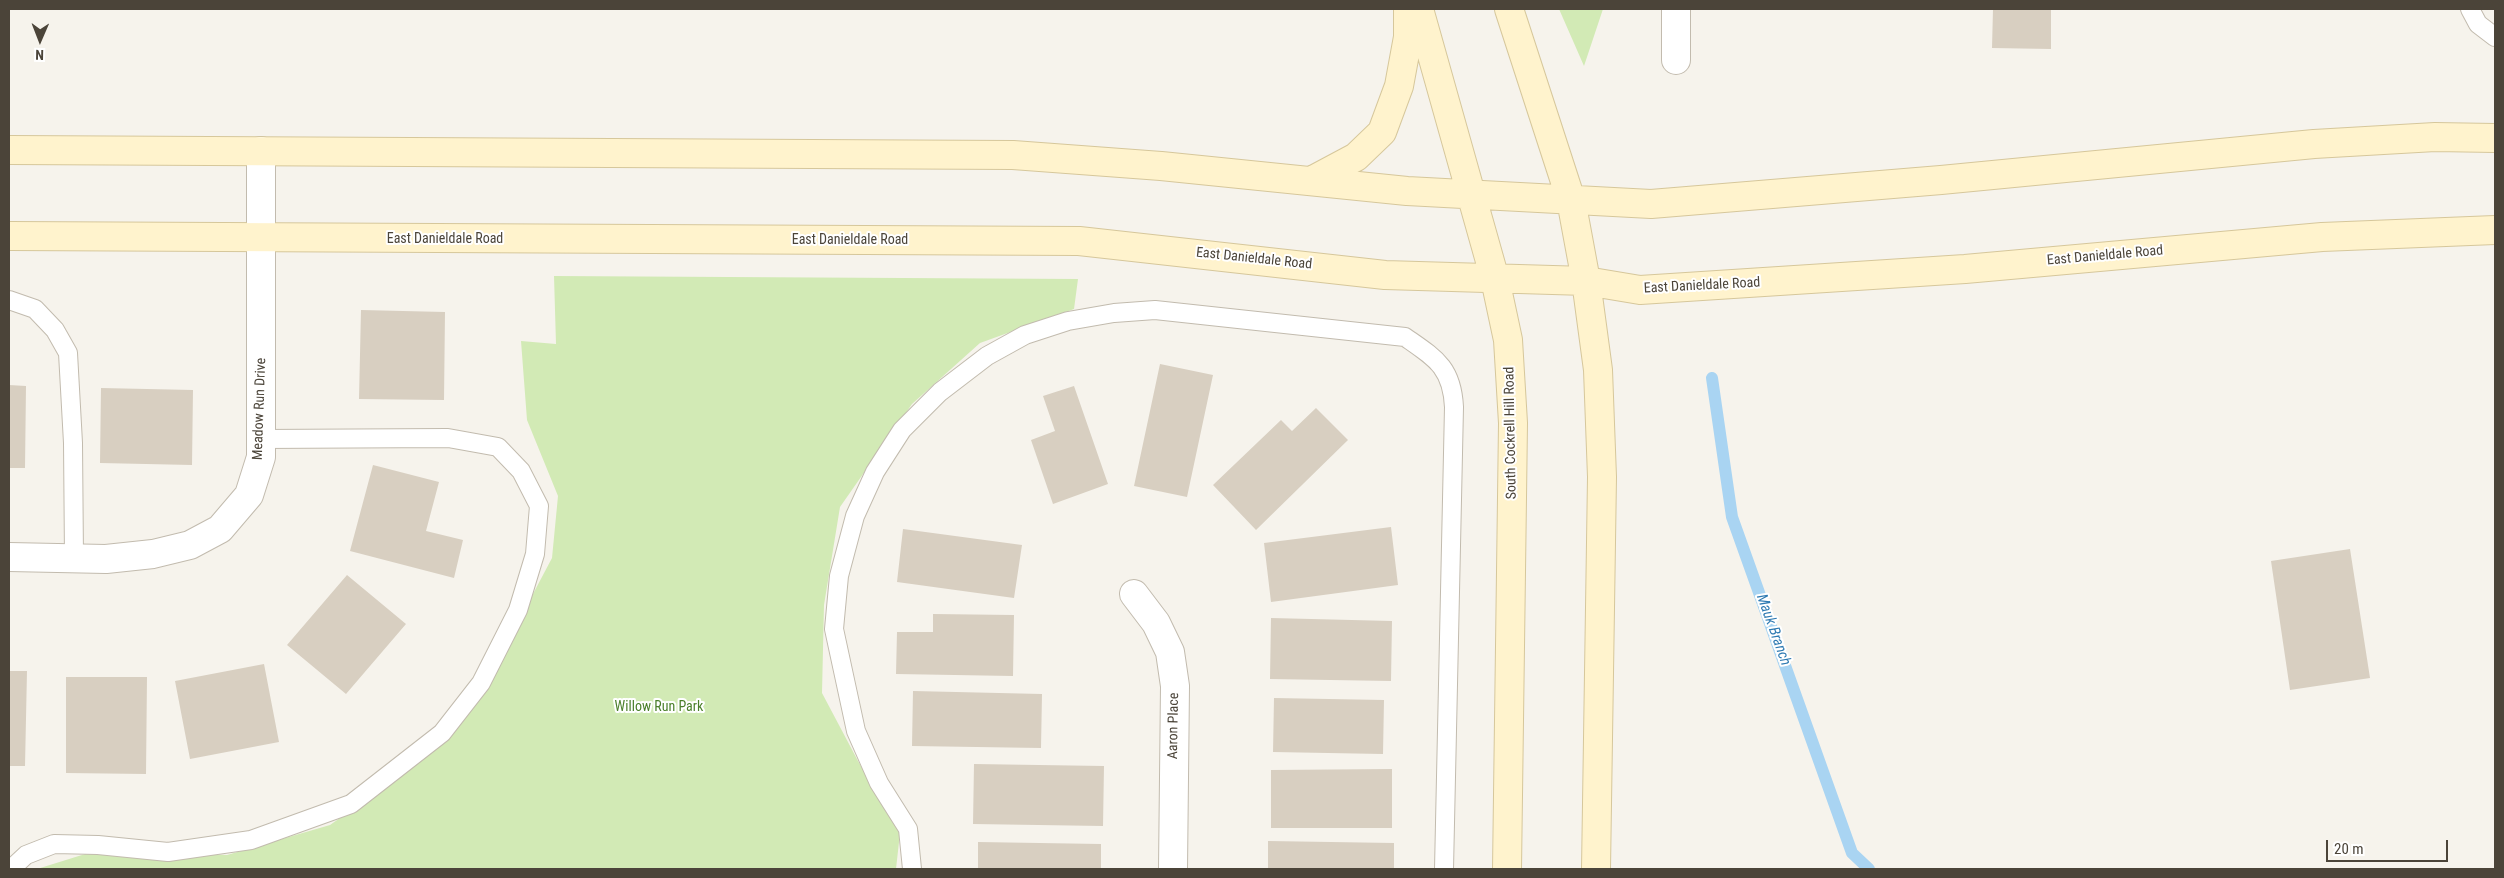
<!DOCTYPE html>
<style>
body{margin:0}
#map{position:relative;width:2504px;height:878px;overflow:hidden;background:#f6f3ec;font-family:"Roboto Condensed",sans-serif}
canvas{display:block}
.frame{position:absolute;inset:0;border:10px solid #4b4439;pointer-events:none}
.north{position:absolute;left:15px;top:15px;width:50px;height:50px;-webkit-text-stroke:4px #fff;paint-order:stroke;rotate:181deg;font-size:14px;font-weight:700;line-height:20px;text-align:center;color:#4b4439}
.north::after{content:'';display:block;margin:auto;width:18px;height:22px;background:#4b4439;clip-path:polygon(50% 0,100% 100%,50% 72%,0 100%)}
.scale{position:absolute;left:2326px;top:840px;width:122px;height:22px;box-sizing:border-box;border:2px solid #4b4439;border-top:0;padding-left:6px;font-size:15px;line-height:18px;white-space:nowrap;color:#4b4439;-webkit-text-stroke:4px #fff;paint-order:stroke}
</style>
<div id="map">
<canvas width="2504" height="878"></canvas>
<div class="frame"></div>
<div class="north">N</div>
<div class="scale">20 m</div>
</div>
<script>
const ctx = document.querySelector('canvas').getContext('2d');
ctx.lineJoin = 'round';
function fill(path, color) { ctx.fillStyle = color; ctx.fill(path, 'evenodd'); }
function stroke(path, color, width, dash) { ctx.strokeStyle = color; ctx.lineWidth = width; ctx.lineCap = dash ? 'butt' : 'round'; ctx.setLineDash(dash || []); ctx.stroke(path); }
function drawText(font, color, halo, rows, align = 'center') {
  ctx.font = font + ' "Roboto Condensed",sans-serif'; ctx.lineWidth = 4; ctx.setLineDash([]); ctx.textBaseline = 'middle'; ctx.strokeStyle = halo; ctx.fillStyle = color; for (const [text, x, y, turn = 0] of rows) {
    ctx.save(); ctx.translate(x, y); ctx.rotate((+turn || 0) * Math.PI / 180); ctx.textAlign = isNaN(turn) ? turn : align; if (halo) ctx.strokeText(text, 0, 0); ctx.fillText(text, 0, 0); ctx.restore();
  }
}
const green = new Path2D(`
 M 1559,9 L 1603,9 L 1584,66 Z
 M 554,276 L 1078,279 L 1074,309 L 980,343 L 912,404 L 840,507 L 824,605 L 822,693 L 858,761 L 900,833 L 896,869 L 37,869 L 98,850 L 227,855 L 330,825 L 418,763 L 489,677 L 552,558 L 558,496 L 527,420 L 521,341 L 556,344 Z`);
const stream = new Path2D(`
 M 1712,378 L 1732,517 L 1852,853 L 1869,869`);
const building = new Path2D(`
 M 1993,9 L 2051,9 L 2051,49 L 1992,48 Z
 M 361,310 L 445,312 L 444,400 L 359,399 Z
 M 1160,364 L 1213,375 L 1187,497 L 1134,486 Z
 M 9,385 L 26,386 L 25,468 L 9,468 Z
 M 1074,386 L 1108,484 L 1053,504 L 1031,440 L 1055,431 L 1043,396 Z
 M 101,388 L 193,390 L 192,465 L 100,463 Z
 M 1316,408 L 1348,440 L 1256,530 L 1213,485 L 1281,420 L 1292,431 Z
 M 373,465 L 439,482 L 426,531 L 463,540 L 454,578 L 350,551 Z
 M 1391,527 L 1398,585 L 1271,602 L 1264,543 Z
 M 903,529 L 1022,545 L 1014,598 L 897,582 Z
 M 2350,549 L 2370,678 L 2290,690 L 2271,561 Z
 M 347,575 L 406,624 L 346,694 L 287,645 Z
 M 933,614 L 1014,615 L 1013,676 L 896,674 L 897,632 L 933,632 Z
 M 1271,618 L 1392,621 L 1391,681 L 1270,679 Z
 M 264,664 L 279,742 L 190,759 L 175,681 Z
 M 9,671 L 27,671 L 25,766 L 9,766 Z
 M 66,677 L 147,677 L 146,774 L 66,773 Z
 M 913,691 L 1042,694 L 1041,748 L 912,746 Z
 M 1274,698 L 1384,700 L 1383,754 L 1273,752 Z
 M 974,764 L 1104,766 L 1103,826 L 973,824 Z
 M 1392,769 L 1392,828 L 1271,828 L 1271,770 Z
 M 1268,841 L 1394,843 L 1394,869 L 1268,869 Z
 M 978,842 L 1101,844 L 1101,869 L 978,869 Z`);
const service = new Path2D(`
 M 2470,9 L 2478,24 L 2495,37
 M 9,300 L 35,309 L 55,330 L 68,353 L 73,443 L 74,558
 M 11,869 L 26,855 L 54,844 L 98,845 L 168,852 L 251,840 L 351,804 L 442,733 L 481,683 L 518,610 L 535,554 L 539,506 L 521,471 L 498,447 L 448,438 L 261,439
 M 912,869 L 908,829 L 879,783 L 856,731 L 834,629 L 839,576 L 855,516 L 875,472 L 902,430 L 940,392 L 987,356 L 1025,335 L 1068,321 L 1114,313 L 1155,310 L 1405,337 C 1435,358 1452,367 1454,407 L 1444,869`);
const minor = new Path2D(`
 M 1676,9 L 1676,60
 M 9,557 L 106,559 L 153,554 L 190,545 L 220,529 L 249,495 L 261,457 L 261,151
 M 1134,594 L 1156,623 L 1170,652 L 1175,686 L 1173,869`);
const secondary = new Path2D(`
 M 1419,9 L 1495,279 L 1508,340 L 1513,423 L 1507,869
 M 1509,9 L 1571,200 L 1586,281 L 1598,370 L 1602,477 L 1596,869
 M 9,150 L 1013,155 L 1161,166 L 1407,191 L 1651,204 L 1941,180 L 2314,144 L 2435,137 L 2495,138
 M 1311,181 L 1356,157 L 1382,132 L 1399,86 L 1408,37 L 1408,9
 M 9,236 L 1079,241 L 1385,275 L 1586,281 L 1640,290 L 1965,269 L 2322,237 L 2495,230`);
const streetNames = [
 ["East Danieldale Road",445,239],
 ["East Danieldale Road",850,240],
 ["East Danieldale Road",2105,256,-5],
 ["East Danieldale Road",1254,259,6],
 ["East Danieldale Road",1702,286,-3],
 ["Meadow Run Drive",260,409,-88],
 ["South Cockrell Hill Road",1511,433,-91],
 ["Aaron Place",1174,726,-89]
];
const parkNames = [
 ["Willow Run Park",659,707]
];
const waterNames = [
 ["Mauk Branch",1773,630,70]
];
fill(green, '#d2eab5');
stroke(stream, '#a9d4f2', 12);
fill(building, '#d8cfc1');
stroke(service, '#c2bbae', 20);
stroke(minor, '#c2bbae', 30);
stroke(secondary, '#d6c79b', 30);
stroke(service, '#fff', 18);
stroke(minor, '#fff', 28);
stroke(secondary, '#fff3cd', 28);
drawText('14px', '#4b4439', '#fff', streetNames);
drawText('14px', '#4a7f2a', '#fff', parkNames);
drawText('italic 15px', '#2e7ab2', '#fff', waterNames);
</script>
